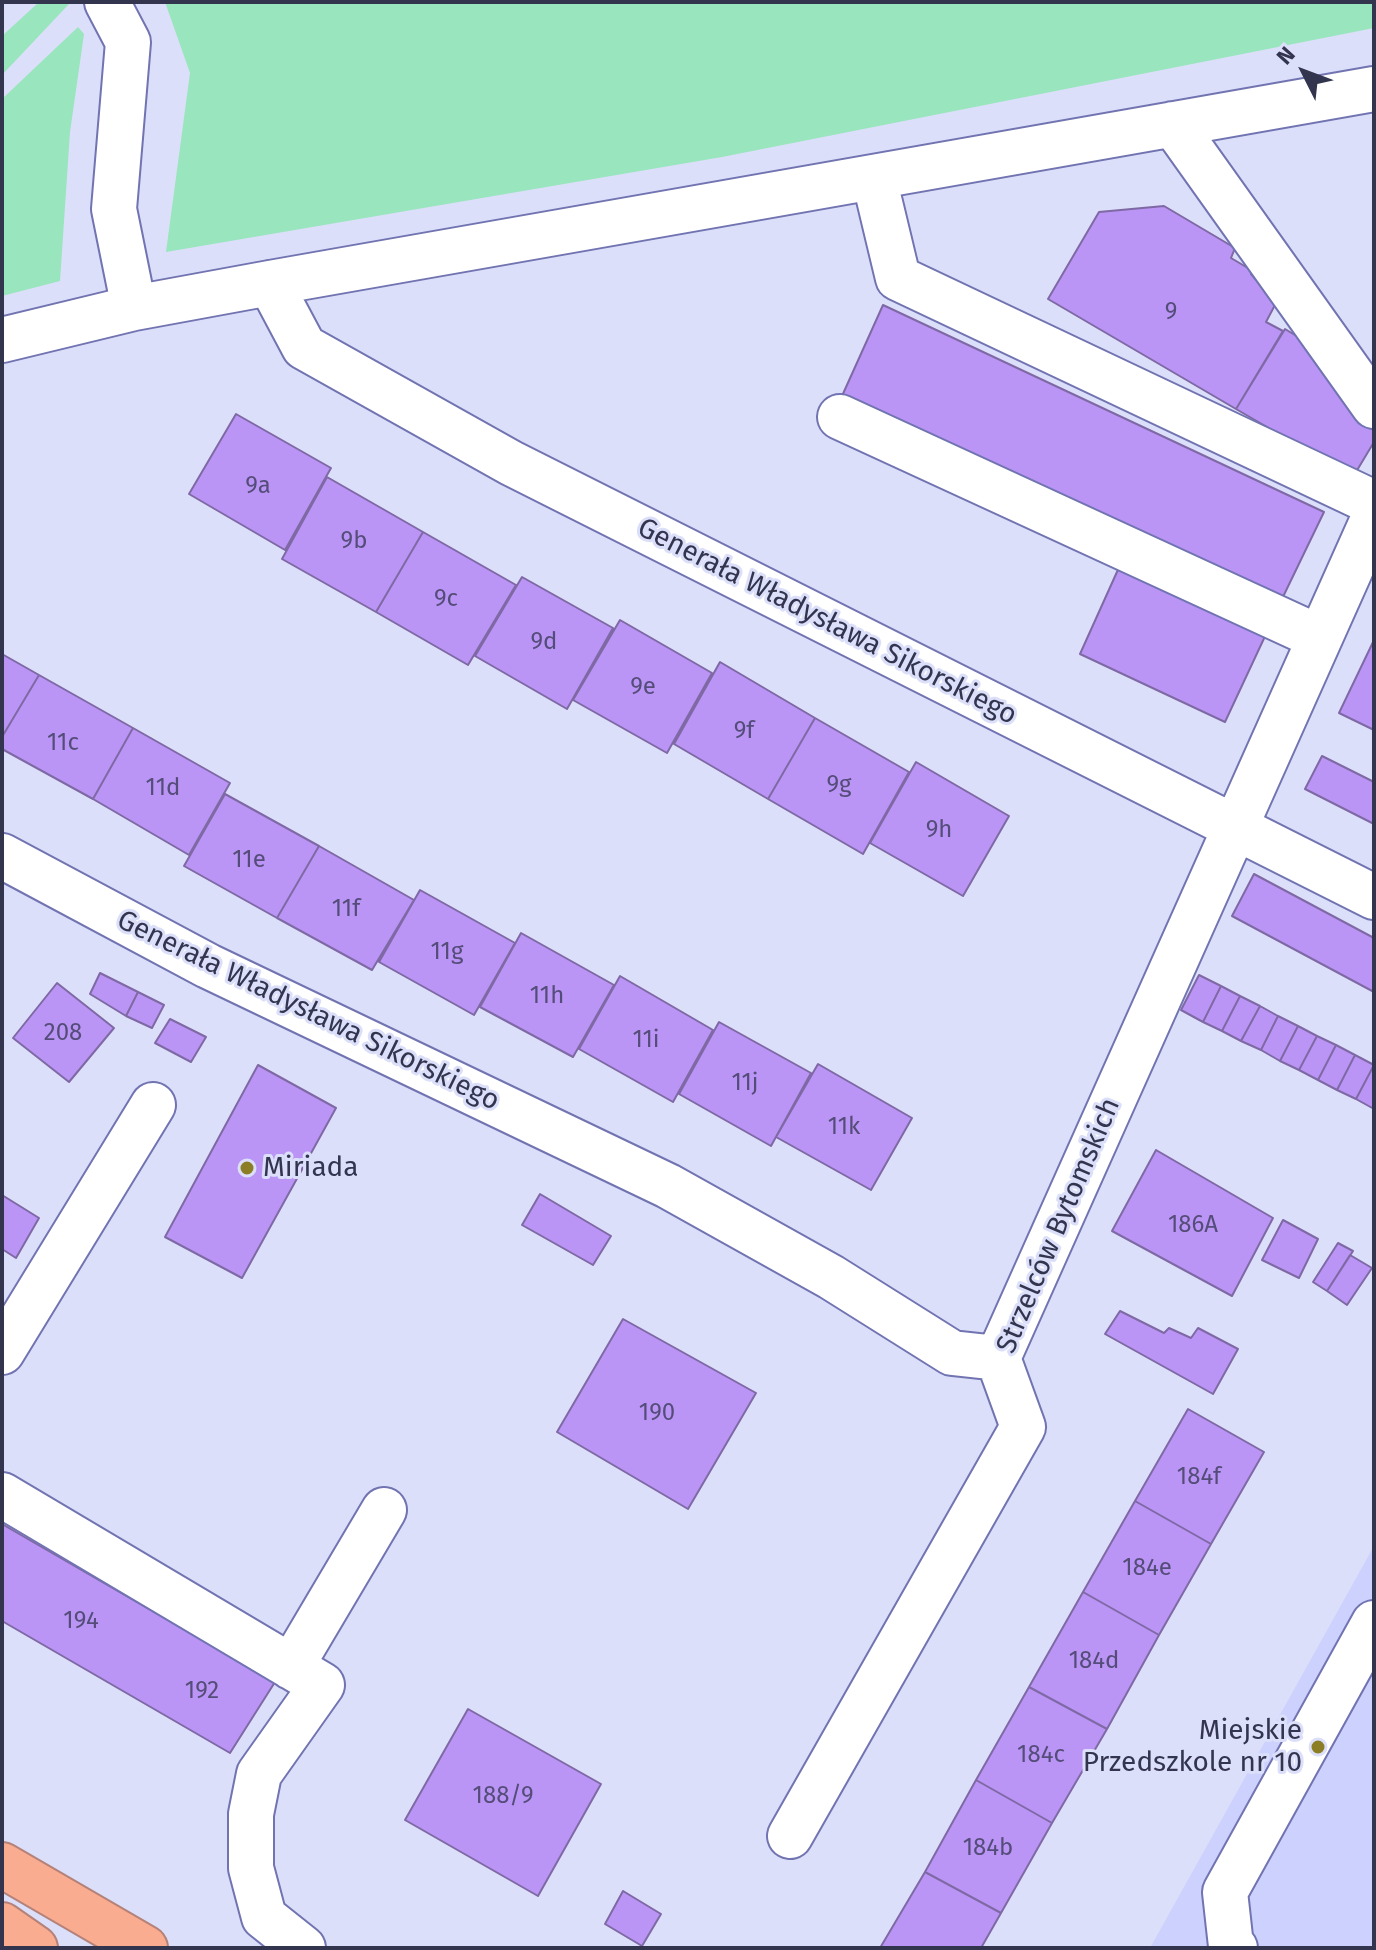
<!DOCTYPE html>
<meta charset="utf-8">
<style>
body{margin:0}
#map{position:relative;width:1376px;height:1950px;overflow:hidden;background:#dcdffa;font-family:"Fira Sans",sans-serif}
canvas{display:block}
.frame{position:absolute;inset:0;border:4px solid #33354f;pointer-events:none}
.north{position:absolute;left:1264px;top:32px;width:80px;height:80px;-webkit-text-stroke:6px #dcdffa;paint-order:stroke;rotate:312deg;font-size:22px;font-weight:700;line-height:32px;text-align:center;color:#33354f}
.north::after{content:'';display:block;margin:auto;width:28px;height:36px;background:#33354f;clip-path:polygon(50% 0,100% 100%,50% 72%,0 100%)}
</style>
<div id="map">
<canvas width="1376" height="1950"></canvas>
<div class="frame"></div>
<div class="north">N</div>
</div>
<script>
const ctx = document.querySelector('canvas').getContext('2d');
ctx.lineJoin = 'round';
function fill(path, color) { ctx.fillStyle = color; ctx.fill(path, 'evenodd'); }
function stroke(path, color, width, dash) { ctx.strokeStyle = color; ctx.lineWidth = width; ctx.lineCap = dash ? 'butt' : 'round'; ctx.setLineDash(dash || []); ctx.stroke(path); }
function drawText(font, color, halo, rows, align = 'center') {
  ctx.font = font + ' "Fira Sans",sans-serif'; ctx.lineWidth = 6; ctx.setLineDash([]); ctx.textBaseline = 'middle'; ctx.strokeStyle = halo; ctx.fillStyle = color; for (const [text, x, y, turn = 0] of rows) {
    ctx.save(); ctx.translate(x, y); ctx.rotate((+turn || 0) * Math.PI / 180); ctx.textAlign = isNaN(turn) ? turn : align; if (halo) ctx.strokeText(text, 0, 0); ctx.fillText(text, 0, 0); ctx.restore();
  }
}
const built = new Path2D(`
 M 1374,1546 L 1374,1948 L 1150,1948 Z`);
const green = new Path2D(`
 M 39,2 L 69,4 L 2,75 L 2,36 Z
 M 165,2 L 1374,2 L 1374,28 L 722,157 L 166,252 L 190,73 Z
 M 78,27 L 84,34 L 70,132 L 60,281 L 2,296 L 2,99 Z`);
const building = new Path2D(`
 M 1164,206 L 1235,248 L 1231,258 L 1253,271 L 1251,274 L 1276,303 L 1266,322 L 1283,331 L 1236,409 L 1048,299 L 1099,212 Z
 M 883,305 L 1324,512 L 1281,601 L 842,396 Z
 M 1285,329 L 1323,352 L 1374,426 L 1374,442 L 1353,477 L 1236,409 Z
 M 236,414 L 331,468 L 285,550 L 189,494 Z
 M 327,477 L 423,532 L 376,612 L 282,559 Z
 M 423,532 L 516,585 L 468,665 L 376,612 Z
 M 1121,563 L 1267,632 L 1225,722 L 1080,654 Z
 M 522,577 L 613,628 L 567,709 L 475,656 Z
 M 620,620 L 712,673 L 667,753 L 573,700 Z
 M 1374,640 L 1374,730 L 1339,713 Z
 M 2,654 L 39,675 L 2,737 Z
 M 720,662 L 815,718 L 768,799 L 674,744 Z
 M 39,675 L 133,728 L 93,799 L 2,749 L 2,737 Z
 M 815,718 L 909,772 L 863,854 L 768,799 Z
 M 133,728 L 230,783 L 189,855 L 93,799 Z
 M 1322,756 L 1374,782 L 1374,824 L 1305,789 Z
 M 916,762 L 1009,816 L 963,896 L 870,843 Z
 M 225,794 L 319,846 L 277,918 L 184,866 Z
 M 319,846 L 414,900 L 372,970 L 277,918 Z
 M 1254,874 L 1374,938 L 1374,992 L 1232,916 Z
 M 420,890 L 515,943 L 474,1015 L 379,962 Z
 M 521,933 L 614,985 L 573,1057 L 480,1007 Z
 M 100,973 L 138,992 L 126,1016 L 90,994 Z
 M 1199,975 L 1221,986 L 1203,1022 L 1181,1010 Z
 M 620,976 L 713,1030 L 673,1102 L 579,1049 Z
 M 57,983 L 114,1028 L 69,1082 L 13,1038 Z
 M 1221,986 L 1240,996 L 1222,1031 L 1203,1022 Z
 M 138,992 L 164,1005 L 152,1028 L 126,1016 Z
 M 1240,996 L 1260,1006 L 1241,1041 L 1222,1031 Z
 M 1260,1006 L 1278,1016 L 1261,1050 L 1241,1041 Z
 M 1278,1016 L 1298,1026 L 1280,1061 L 1261,1050 Z
 M 170,1019 L 206,1037 L 191,1062 L 155,1043 Z
 M 719,1022 L 811,1073 L 771,1146 L 679,1094 Z
 M 1298,1026 L 1317,1036 L 1299,1070 L 1280,1061 Z
 M 1317,1036 L 1336,1045 L 1318,1080 L 1299,1070 Z
 M 1336,1045 L 1355,1055 L 1337,1090 L 1318,1080 Z
 M 1355,1055 L 1374,1065 L 1356,1099 L 1337,1090 Z
 M 818,1064 L 912,1118 L 871,1190 L 776,1137 Z
 M 258,1065 L 336,1108 L 242,1278 L 165,1237 Z
 M 1374,1065 L 1374,1109 L 1356,1099 Z
 M 1156,1150 L 1273,1218 L 1232,1296 L 1112,1231 Z
 M 540,1194 L 611,1236 L 593,1265 L 522,1225 Z
 M 2,1195 L 39,1218 L 16,1258 L 2,1249 Z
 M 1283,1220 L 1318,1239 L 1299,1278 L 1262,1260 Z
 M 1338,1243 L 1353,1251 L 1327,1291 L 1313,1282 Z
 M 1350,1255 L 1372,1268 L 1347,1305 L 1327,1291 Z
 M 1120,1311 L 1164,1333 L 1169,1328 L 1191,1338 L 1198,1328 L 1238,1349 L 1213,1394 L 1105,1334 Z
 M 623,1319 L 756,1393 L 688,1509 L 557,1432 Z
 M 1188,1409 L 1264,1452 L 1211,1544 L 1135,1501 Z
 M 1135,1501 L 1211,1544 L 1159,1635 L 1083,1592 Z
 M 2,1524 L 275,1682 L 230,1753 L 2,1621 Z
 M 1083,1592 L 1159,1635 L 1107,1729 L 1029,1687 Z
 M 1029,1687 L 1107,1729 L 1052,1823 L 976,1780 Z
 M 468,1709 L 601,1784 L 538,1896 L 405,1820 Z
 M 976,1780 L 1052,1823 L 1001,1913 L 925,1872 Z
 M 925,1872 L 1001,1913 L 981,1948 L 880,1948 Z
 M 623,1891 L 661,1914 L 642,1946 L 605,1924 Z`);
const minor = new Path2D(`
 M 107,2 L 128,42 L 114,209 L 134,308
 M 1173,124 L 1374,406
 M 874,178 L 898,278 L 1374,503
 M 270,283 L 304,347 L 511,463 L 1374,897
 M 2,340 L 134,308 L 270,283 L 1374,89
 M 840,417 L 1318,637
 M 2,856 L 208,966 L 668,1186 L 831,1277 L 952,1353 L 998,1358
 M 2,1352 L 153,1105
 M 2,1495 L 322,1685 L 259,1774 L 251,1814 L 251,1868 L 264,1917 L 303,1948
 M 291,1667 L 384,1510
 M 790,1836 L 1023,1427 L 998,1358 L 1374,517
 M 1235,1948 L 1231,1946 L 1225,1892 L 1374,1623`);
const highway = new Path2D(`
 M 2,1865 L 145,1948
 M 2,1925 L 35,1948`);
const markers = [
 [247,1168,8,"#8b7e24"],
 [1318,1747,8,"#8b7e24"]
];
const numberNames = [
 ["9",1171,312],
 ["9a",258,486],
 ["9b",354,541],
 ["9c",446,599],
 ["9d",544,642],
 ["9e",643,687],
 ["9f",744,731],
 ["11c",63,743],
 ["9g",839,785],
 ["11d",163,788],
 ["9h",939,830],
 ["11e",249,860],
 ["11f",346,909],
 ["11g",447,952],
 ["11h",547,996],
 ["208",63,1033],
 ["11i",646,1040],
 ["11j",745,1083],
 ["11k",844,1127],
 ["186A",1193,1225],
 ["190",657,1413],
 ["184f",1199,1477],
 ["184e",1147,1568],
 ["194",81,1621],
 ["184d",1094,1661],
 ["192",202,1691],
 ["184c",1041,1755],
 ["188/9",503,1796],
 ["184b",988,1848]
];
const streetNames = [
 ["Generała Władysława Sikorskiego",827,622,27],
 ["Generała Władysława Sikorskiego",308,1011,26],
 ["Strzelców Bytomskich",1059,1226,-67]
];
const poiNames = [
 ["Miriada",263,1168],
 ["Miejskie",1302,1731,"right"],
 ["Przedszkole nr 10",1302,1763,"right"]
];
fill(built, '#cdd1fd');
fill(green, '#99e5bd');
fill(building, '#ba95f6');
stroke(building, '#7f69a5', 2);
stroke(minor, '#7174b1', 48);
stroke(highway, '#b48279', 48);
stroke(minor, '#fff', 44);
stroke(highway, '#faac90', 44);
for (const [x, y, r, color] of markers) { const dot = new Path2D(); dot.arc(x, y, r, 0, 2 * Math.PI); ctx.fillStyle = color; ctx.fill(dot); stroke(dot, '#dcdffa', 3); }
drawText('24px', '#554d79', null, numberNames);
drawText('28px', '#33354f', '#dcdffa', streetNames);
drawText('28px', '#33354f', '#dcdffa', poiNames, 'left');
</script>
